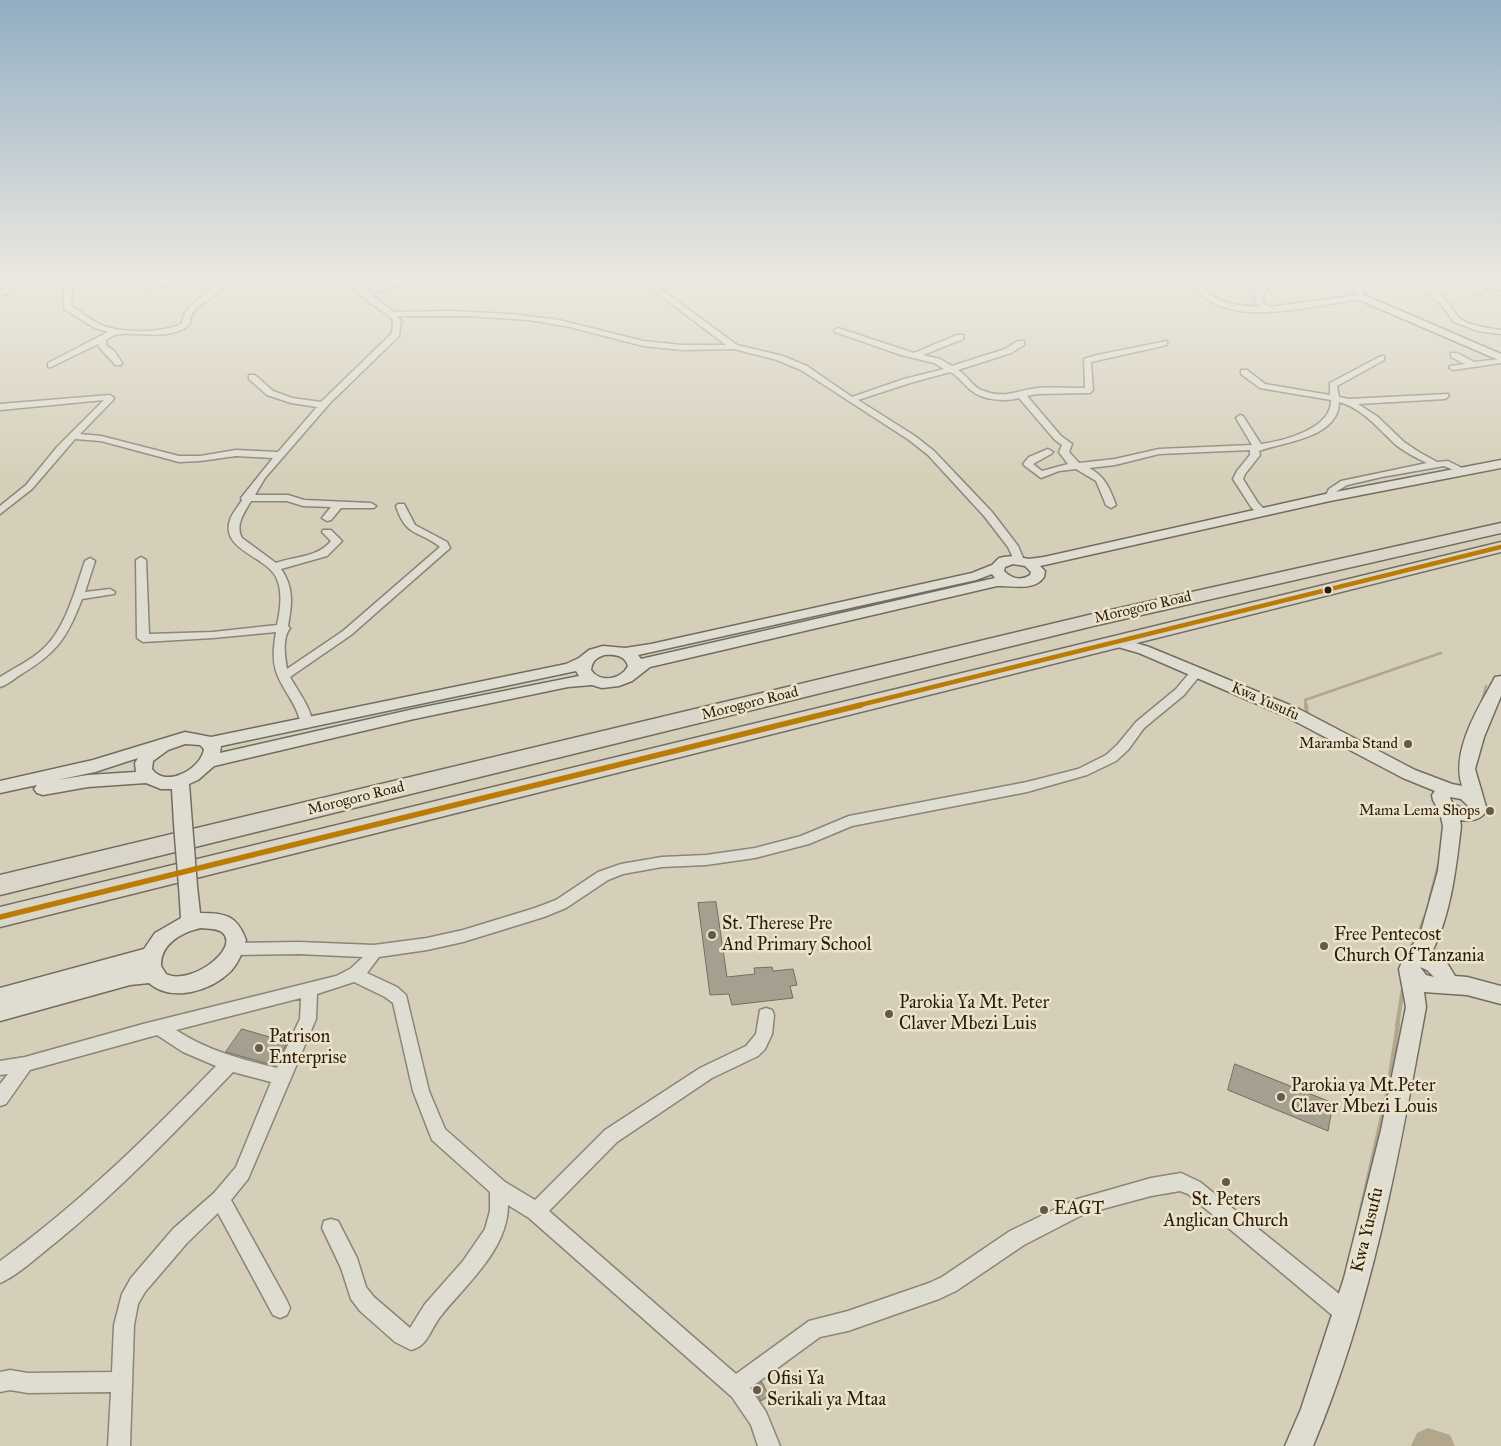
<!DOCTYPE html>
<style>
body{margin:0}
canvas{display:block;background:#d5cfb9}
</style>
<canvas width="1501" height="1446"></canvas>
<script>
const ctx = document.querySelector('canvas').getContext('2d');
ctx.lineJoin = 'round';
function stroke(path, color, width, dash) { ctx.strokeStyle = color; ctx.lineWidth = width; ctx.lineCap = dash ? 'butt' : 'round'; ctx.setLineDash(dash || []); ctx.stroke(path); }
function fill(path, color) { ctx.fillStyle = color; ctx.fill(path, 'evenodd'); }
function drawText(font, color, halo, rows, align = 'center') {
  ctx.font = font + ' "IM FELL Great Primer",serif'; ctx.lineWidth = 5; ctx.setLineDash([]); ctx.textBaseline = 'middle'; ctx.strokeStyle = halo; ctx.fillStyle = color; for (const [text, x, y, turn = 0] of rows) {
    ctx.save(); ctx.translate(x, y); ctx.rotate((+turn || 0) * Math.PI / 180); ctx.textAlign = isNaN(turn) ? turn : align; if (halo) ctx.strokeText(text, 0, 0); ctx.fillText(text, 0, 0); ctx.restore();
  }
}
const streamFar2 = new Path2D(`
 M 1481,705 L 1486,686
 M 1306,706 L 1305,700 L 1441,653`);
const streamFar1 = new Path2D(`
 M 1306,705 L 1307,715
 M 1430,899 L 1439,864
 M 1416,941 L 1425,917
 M 1397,1026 L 1403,988`);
const stream = new Path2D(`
 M 1360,1215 L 1388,1090 L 1398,1024`);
const river = new Path2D(`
 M 1428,1428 L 1450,1435 L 1455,1446 L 1411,1446 L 1417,1433 Z`);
const building = new Path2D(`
 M 716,902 L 727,977 L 755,974 L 754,968 L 772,967 L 773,971 L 793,969 L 797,985 L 790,986 L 793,998 L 732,1005 L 729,994 L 710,995 L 698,903 Z
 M 242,1029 L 287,1042 L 276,1066 L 226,1052 Z
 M 1235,1064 L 1333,1103 L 1328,1131 L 1228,1090 Z
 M 762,1382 L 769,1396 L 761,1401 L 753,1388 Z`);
const street = new Path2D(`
 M 9,279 L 24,279 L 8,284 L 13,287 L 10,293 L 0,296 L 0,291 L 5,288 L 0,286 L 0,281 Z
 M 61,279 L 69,279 L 72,291 L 71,306 C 81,312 91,320 101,325 C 120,333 164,334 182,323 C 183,304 211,293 223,279 L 230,279 C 227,283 224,288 219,292 C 208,302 190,306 190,324 C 171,341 143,332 120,334 C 115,334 110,337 106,340 L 106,345 L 115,352 L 122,363 L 121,365 L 115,365 C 111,358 100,351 98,344 L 51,367 L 48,367 L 48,363 L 108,332 L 95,328 L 64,309 L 64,291 Z
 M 183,279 L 191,279 L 184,284 L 148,288 L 144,286 Z
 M 349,279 L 356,279 L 366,291 L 407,279 L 418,279 L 370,294 L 394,312 L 451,311 L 510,314 L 559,320 L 643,341 L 682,345 L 726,345 L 639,279 L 647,279 L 737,345 L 783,356 L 807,366 L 852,397 L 904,379 L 944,369 L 934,363 L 901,355 L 835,332 L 834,330 L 838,328 L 914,353 L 957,335 L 963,335 L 963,339 L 923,355 L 940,359 L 952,366 L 1005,349 L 1018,341 L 1024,341 L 1024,345 L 1011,353 L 958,370 C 967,375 972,386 981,390 C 1006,400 1016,390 1038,388 C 1053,387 1069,388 1085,388 L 1084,359 L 1097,355 L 1167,341 L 1167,345 L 1091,362 L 1093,390 L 1090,393 L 1037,394 L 1027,396 L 1061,436 L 1072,444 L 1069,452 L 1079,463 L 1115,459 L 1159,449 L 1252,445 L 1236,418 L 1240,415 L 1243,416 L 1261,444 C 1283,441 1332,429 1331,400 L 1260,388 L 1241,374 L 1241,370 L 1247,370 L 1265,384 L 1330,395 L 1330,383 L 1381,356 L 1384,356 L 1384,360 L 1337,386 L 1339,397 L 1349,399 L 1448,394 L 1449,396 L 1445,399 L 1358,404 L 1378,417 L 1404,442 L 1419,452 L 1437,462 L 1448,461 L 1468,471 L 1463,474 L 1444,466 L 1382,477 L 1347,485 L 1336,492 L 1333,499 L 1327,499 L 1325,497 L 1329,489 L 1341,481 L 1427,463 C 1416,458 1405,452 1396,445 C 1379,429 1362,408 1339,402 C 1339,438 1283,442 1259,451 L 1260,455 L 1245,474 L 1243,479 L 1258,503 L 1267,512 L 1266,514 L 1258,514 L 1251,507 L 1233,479 L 1237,471 L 1250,455 L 1250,450 L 1159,454 L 1115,465 L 1089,468 C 1105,476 1110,489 1116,505 L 1111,508 L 1106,505 L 1096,481 L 1076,469 L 1059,471 L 1041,478 L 1025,466 L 1023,464 L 1029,457 L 1048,449 L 1053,452 L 1051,454 L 1033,464 L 1042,471 L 1068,464 L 1059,452 L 1062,445 L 1055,440 L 1019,398 C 1006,402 983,400 972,391 C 964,385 960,377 950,372 L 910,383 L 858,400 L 915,436 L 934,451 L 992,512 L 1018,546 L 1024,560 L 1019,563 L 1015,562 L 1008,547 L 984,516 L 928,455 L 909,440 L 801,370 L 777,360 L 734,349 L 682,350 L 643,346 L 570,327 L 529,320 L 470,316 L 397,316 L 401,321 L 399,336 L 330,403 L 265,478 L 255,495 L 288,495 L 304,500 L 371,503 L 376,506 L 374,508 L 341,508 L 331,520 L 327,521 L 322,518 L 331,507 L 303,506 L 287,501 L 251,501 C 244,513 235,525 242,538 L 276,563 C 295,556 317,558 331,541 L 322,532 L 323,530 L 331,530 L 342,541 L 327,556 L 281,569 C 294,587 292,605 288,626 L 290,628 C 282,638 285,657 287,669 L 343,631 L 440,547 C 420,530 406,538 396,506 L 398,504 L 404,504 L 415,525 L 447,542 L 450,548 L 351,635 L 290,677 C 299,693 310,706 313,724 L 307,728 L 301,724 C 297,703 282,690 276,671 C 272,658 274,645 276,632 L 213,638 L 143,642 L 137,638 L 136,560 L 141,557 L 146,560 L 149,634 L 213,632 L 277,625 C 280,611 283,594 277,579 C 268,556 220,551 230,520 C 232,513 239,506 242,500 L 241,498 L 273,458 L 236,456 L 200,461 L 179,462 L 101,441 L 75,439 L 32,489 L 0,514 L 0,506 L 26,485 L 57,447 L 104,400 L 0,410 L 0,404 L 110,395 L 114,398 L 113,400 L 80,434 L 101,436 L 179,456 L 200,456 L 236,450 L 278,452 L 317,407 L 291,403 L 267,395 L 249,379 L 249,375 L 255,375 L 273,391 L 292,398 L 321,402 L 392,333 L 393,321 L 389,316 L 361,296 Z
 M 729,279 L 737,279 L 739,281 L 735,283 Z
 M 821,279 L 952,279 L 949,281 L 873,283 L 824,281 Z
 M 1162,279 L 1199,281 C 1205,285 1207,292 1212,296 C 1225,305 1245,306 1260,307 L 1255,303 C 1254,293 1260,285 1269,281 L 1273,283 C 1267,290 1262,293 1263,302 L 1269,307 L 1360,295 L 1364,297 L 1360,299 C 1315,305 1249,325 1208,300 C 1202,296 1201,288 1195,285 C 1185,281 1171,285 1162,279 Z
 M 1314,279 L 1358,279 L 1361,281 L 1357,283 L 1317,281 Z
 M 1405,279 C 1424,279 1438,290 1450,306 C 1453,309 1456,315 1459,318 C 1470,326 1488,328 1501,330 L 1501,334 L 1478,331 L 1454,322 L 1441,305 L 1422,287 Z
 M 1479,284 L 1501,286 L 1501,290 L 1484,288 L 1481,294 L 1475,294 L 1474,292 Z
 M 1451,353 L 1457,353 L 1474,362 L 1501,359 L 1501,363 L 1453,370 L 1449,368 L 1450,366 L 1465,364 L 1451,357 Z
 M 90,558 L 95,561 L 85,592 L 110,589 L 115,592 L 114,594 L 82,599 C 67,638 57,653 20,675 C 14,679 7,685 0,687 L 0,677 C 14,668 30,661 43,649 C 66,628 75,590 85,561 Z
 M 1196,669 L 1202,673 L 1184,695 L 1144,728 L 1128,750 L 1116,761 L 1087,775 L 1027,792 L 852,826 L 809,844 L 755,858 L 706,865 L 662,867 L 623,874 L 608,880 L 566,908 L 544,917 L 463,942 L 427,950 L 379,957 L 367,973 L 397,987 L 406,995 L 429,1091 L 445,1129 L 505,1182 L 535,1200 L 605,1130 L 700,1068 L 746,1046 L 756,1034 L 760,1010 L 766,1008 L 772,1010 L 774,1015 L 772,1034 L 765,1049 L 758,1056 L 712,1078 L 617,1142 L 549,1211 L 736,1374 L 809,1321 L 848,1311 L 929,1283 L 942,1277 L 1010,1231 L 1074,1200 L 1151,1178 L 1181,1173 L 1200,1182 L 1353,1305 L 1356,1312 L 1353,1319 L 1346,1322 L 1332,1315 L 1188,1194 L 1180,1191 L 1151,1196 L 1084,1214 L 1024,1245 L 956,1291 L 939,1299 L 848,1331 L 820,1337 L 750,1388 L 766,1412 L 780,1446 L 758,1446 L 751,1425 L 732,1397 L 529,1218 L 508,1205 C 508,1250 466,1284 440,1317 C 430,1330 428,1346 411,1350 L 395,1342 L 360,1311 L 351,1299 L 341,1268 L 322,1228 L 324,1221 L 331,1219 L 338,1221 L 357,1258 L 366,1287 L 374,1297 L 410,1328 L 425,1304 L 463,1261 L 485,1229 L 490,1211 L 490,1192 L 432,1140 L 413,1091 L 393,1003 L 385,997 L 354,982 L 317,994 L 316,1019 L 248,1179 L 231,1200 L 287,1301 L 290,1308 L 287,1315 L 280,1318 L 273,1315 L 218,1213 L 187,1243 L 145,1292 L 138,1304 L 134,1325 L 130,1446 L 108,1446 L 111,1392 L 28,1393 L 10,1390 L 0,1392 L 0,1372 L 10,1370 L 28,1373 L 112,1372 L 114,1325 L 122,1294 L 131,1278 L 173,1229 L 214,1193 L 236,1167 L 271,1082 L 233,1072 C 176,1131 119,1191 55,1243 C 38,1256 20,1274 0,1283 L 0,1261 C 79,1204 148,1136 216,1066 L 183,1052 L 157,1035 L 30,1070 L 6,1104 L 0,1106 L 0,1084 L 8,1074 L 0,1075 L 0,1061 L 25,1057 L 143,1024 L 336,976 L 350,969 L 363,957 L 299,954 L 235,955 L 230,953 L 227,949 L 230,945 L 235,943 L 299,942 L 374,945 L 427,938 L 463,930 L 535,908 L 556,900 L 598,872 L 621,864 L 662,857 L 706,855 L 755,848 L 801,836 L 849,816 L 1027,782 L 1078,769 L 1106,755 L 1118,744 L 1136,722 L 1176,689 L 1192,670 ZM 301,998 L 300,1019 L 277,1068 C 241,1059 208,1051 176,1030 Z`);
const secondary = new Path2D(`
 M 1351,279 L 1361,279 L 1364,295 L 1501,354 L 1501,361 L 1357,299 Z
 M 1501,460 L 1501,468 L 1330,501 L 1040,566 L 1045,571 L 1044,577 C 1033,592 1013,585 997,586 L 650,667 L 632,681 L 619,686 L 602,688 L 592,685 L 568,687 L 414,719 L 214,766 L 198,780 L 189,784 L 192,824 L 189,829 L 183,831 L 177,829 L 174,824 L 172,789 L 161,789 L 146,783 L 88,787 L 43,795 L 37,793 L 34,789 L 37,785 L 0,793 L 0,781 L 93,760 L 185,732 L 211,737 L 566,664 L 579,658 L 589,650 L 603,646 L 625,648 L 651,644 L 972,573 L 992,565 L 999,558 L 1004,557 L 1013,556 L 1029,559 L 1044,557 L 1330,493 ZM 1013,564 L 1025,566 L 1031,572 L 1030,575 C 1021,581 1012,579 1004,571 L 1005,567 ZM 992,574 L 995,578 L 641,659 L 638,655 L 976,580 ZM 604,655 C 614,654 625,655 628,666 C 621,680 600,683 591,670 C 592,661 596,658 604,655 ZM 576,671 L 579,676 L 414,709 L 220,753 L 221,746 ZM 185,744 L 200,745 L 204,749 C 202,768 166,789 152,769 L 153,761 L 168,750 ZM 138,758 L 135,763 L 136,772 L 88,775 L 57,780 L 95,772 Z
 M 1116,637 L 1149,647 L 1297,708 L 1415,770 L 1452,784 L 1462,786 C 1451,752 1477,710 1493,681 L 1495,677 L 1501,676 L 1501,696 L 1484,737 L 1475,769 L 1487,810 C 1481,820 1471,822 1460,820 L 1461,826 C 1456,869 1451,915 1431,954 L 1447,963 L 1455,976 L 1467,977 L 1501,986 L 1501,1004 L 1467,995 L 1424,992 L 1426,1007 C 1399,1155 1372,1306 1313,1446 L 1285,1446 L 1301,1409 L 1344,1278 L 1381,1130 L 1406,1007 L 1399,969 L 1405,955 L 1420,935 L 1438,871 L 1443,826 L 1440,813 L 1433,800 L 1432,795 L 1435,791 L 1403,778 L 1285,716 L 1139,653 L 1111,645 L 1109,642 L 1111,639 ZM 1450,797 L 1461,799 L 1469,807 C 1462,810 1451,805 1450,797 ZM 1420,967 L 1427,970 L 1434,977 L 1426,975 Z
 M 188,879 L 195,881 L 197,886 L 200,913 C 225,913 237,915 246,940 C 243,951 239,962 231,971 C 211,991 172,1003 149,983 L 130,985 L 0,1021 L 0,988 L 144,949 L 155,933 L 181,918 L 179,886 L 181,881 ZM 201,928 C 208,929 218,928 223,933 C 240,950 189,986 166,974 L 161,966 C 160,944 182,932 201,928 Z`);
const highway = new Path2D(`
 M 1501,523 L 1501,533 L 1093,626 L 0,895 L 0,875 L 1093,614 Z
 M 1501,542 L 1501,552 L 0,927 L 0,907 Z`);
const secondaryBridge = new Path2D(`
 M 183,824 L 188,886`);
const bus1Far1 = new Path2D(`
 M 856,706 L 1501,547`);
const bus1 = new Path2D(`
 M 0,917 L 861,705`);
const markers = [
 [1328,590,4.5,"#2b1a10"],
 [1408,744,5,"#66594b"],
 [1490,811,5,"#66594b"],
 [712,935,5,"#66594b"],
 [1324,946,5,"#66594b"],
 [889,1014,5,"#66594b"],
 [259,1048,5,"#66594b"],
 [1281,1097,5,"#66594b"],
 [1226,1182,5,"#66594b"],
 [1044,1210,5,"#66594b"],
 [757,1390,5,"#66594b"]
];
const streetNames = [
 ["Morogoro Road",1143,608,-13],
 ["Kwa Yusufu",1265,702,24],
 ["Morogoro Road",750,704,-14],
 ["Morogoro Road",356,799,-14]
];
const poiNames = [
 ["Maramba Stand",1398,744],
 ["Mama Lema Shops",1480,811]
];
const nearPoinames = [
 ["St. Therese Pre",722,925],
 ["And Primary School",722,946],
 ["Free Pentecost",1334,936],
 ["Church Of Tanzania",1334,957],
 ["Parokia Ya Mt. Peter",899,1004],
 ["Claver Mbezi Luis",899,1025],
 ["Patrison",269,1038],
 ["Enterprise",269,1059],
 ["Parokia ya Mt.Peter",1291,1087],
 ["Claver Mbezi Louis",1291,1108],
 ["St. Peters",1226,1201,"center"],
 ["Anglican Church",1226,1222,"center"],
 ["EAGT",1054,1210],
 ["Ofisi Ya",767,1380],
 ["Serikali ya Mtaa",767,1401]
];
const nearStreetnames = [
 ["Kwa Yusufu",1368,1230,-76]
];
stroke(streamFar2, '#b2a68c', 2.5);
stroke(streamFar1, '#b2a68c', 4);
stroke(stream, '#b2a68c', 4.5);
fill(river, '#b2a68c');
fill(building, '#a59f90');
stroke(building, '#736d61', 1);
stroke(street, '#8a8578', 3);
stroke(secondary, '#736d61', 3);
stroke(highway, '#736d61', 3);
fill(street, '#dfdcd1');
fill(secondary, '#dfdcd1');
fill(highway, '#d9d6c9');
stroke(secondaryBridge, '#736d61', 21, []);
stroke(secondaryBridge, '#dfdcd1', 18);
stroke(bus1Far1, '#ba7c05', 4.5);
stroke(bus1, '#ba7c05', 5.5);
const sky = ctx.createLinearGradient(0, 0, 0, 482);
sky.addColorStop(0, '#92aec3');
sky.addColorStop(0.58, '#ece9e0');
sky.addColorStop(1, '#ece9e000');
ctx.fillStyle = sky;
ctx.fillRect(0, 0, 1501, 482);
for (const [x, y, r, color] of markers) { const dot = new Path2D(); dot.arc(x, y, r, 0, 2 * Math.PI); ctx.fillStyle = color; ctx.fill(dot); stroke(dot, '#ece4ca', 2); }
drawText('15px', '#2b1a10', '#ece4ca', streetNames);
drawText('15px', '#2b1a10', '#ece4ca', poiNames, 'right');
drawText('18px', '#2b1a10', '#ece4ca', nearPoinames, 'left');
drawText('18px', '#2b1a10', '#ece4ca', nearStreetnames);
</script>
